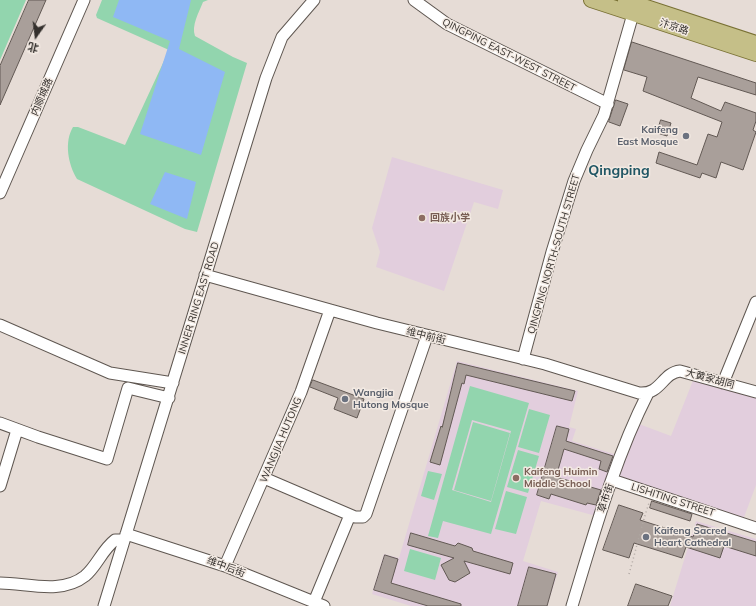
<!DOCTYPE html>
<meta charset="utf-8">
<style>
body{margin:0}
#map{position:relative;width:756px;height:606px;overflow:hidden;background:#e6dcd6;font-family:Mulish,"Noto Sans SC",sans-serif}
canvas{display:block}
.north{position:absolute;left:16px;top:16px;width:40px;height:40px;-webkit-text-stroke:3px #f3eae3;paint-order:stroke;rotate:194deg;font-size:11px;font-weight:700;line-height:16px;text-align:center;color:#34302d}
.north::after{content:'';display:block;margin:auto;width:14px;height:18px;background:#34302d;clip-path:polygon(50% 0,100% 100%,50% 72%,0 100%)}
</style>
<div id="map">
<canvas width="756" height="606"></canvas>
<div class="north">北</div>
</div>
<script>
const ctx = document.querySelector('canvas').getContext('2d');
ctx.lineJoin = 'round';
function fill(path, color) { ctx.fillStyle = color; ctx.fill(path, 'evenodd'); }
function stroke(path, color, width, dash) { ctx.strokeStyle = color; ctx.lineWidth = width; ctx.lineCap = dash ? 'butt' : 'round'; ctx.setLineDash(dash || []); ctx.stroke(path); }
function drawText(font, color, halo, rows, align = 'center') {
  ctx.font = font + ' Mulish,"Noto Sans SC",sans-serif'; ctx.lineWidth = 3; ctx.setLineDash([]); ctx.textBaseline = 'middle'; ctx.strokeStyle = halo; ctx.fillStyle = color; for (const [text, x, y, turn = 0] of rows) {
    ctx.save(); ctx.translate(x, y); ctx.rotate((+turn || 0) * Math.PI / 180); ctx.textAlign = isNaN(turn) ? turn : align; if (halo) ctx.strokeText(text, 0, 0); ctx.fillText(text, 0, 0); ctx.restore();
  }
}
const education = new Path2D(`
 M 392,157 L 503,190 L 498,209 L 474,202 L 444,291 L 376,267 L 380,252 L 372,228 Z
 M 457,361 L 578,391 L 569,427 L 576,429 L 572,441 L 617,455 L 596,516 L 541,501 L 523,561 L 558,572 L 547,606 L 411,606 L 372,594 L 384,554 L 399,558 Z
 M 694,378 L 756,395 L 756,485 L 743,520 L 618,478 L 627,452 L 639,424 L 671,436 Z
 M 696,521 L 756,539 L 756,606 L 670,606 Z`);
const green = new Path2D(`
 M 0,0 L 26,0 L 0,60 Z
 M 102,0 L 208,0 L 203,2 C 199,12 191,26 195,36 L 233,57 L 247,63 L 197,232 L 185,229 L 77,179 C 68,164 64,142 73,127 L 78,127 L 125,145 L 169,50 L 97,18 L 96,15 Z
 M 470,386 L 529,403 L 491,534 L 443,521 L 438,538 L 428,536 ZM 472,420 L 511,431 L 491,502 L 452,490 Z
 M 529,409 L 550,415 L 539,453 L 518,447 Z
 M 473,422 L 510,433 L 491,501 L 454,490 Z
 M 518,450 L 539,456 L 528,493 L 507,487 Z
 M 428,471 L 442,474 L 434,500 L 421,496 Z
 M 506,491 L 527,497 L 516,534 L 495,529 Z
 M 410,549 L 441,558 L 435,580 L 404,571 Z`);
const water = new Path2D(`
 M 119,0 L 191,0 L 179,49 L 225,72 L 201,155 L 140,134 L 170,41 L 113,17 Z
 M 165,172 L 196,182 L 187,219 L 150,204 Z`);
const building = new Path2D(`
 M 29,0 L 46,0 L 0,105 L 0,66 Z
 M 632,42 L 756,83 L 756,95 L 698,77 L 691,98 L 721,111 L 725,102 L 756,113 L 756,121 L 753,130 L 756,132 L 743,170 L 721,162 L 716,178 L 702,173 L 700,178 L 656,163 L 659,152 L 697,165 L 708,134 L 717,137 L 722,122 L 643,91 L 647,77 L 624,70 Z
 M 616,100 L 628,104 L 620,126 L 609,122 Z
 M 661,120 L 671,123 L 667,136 L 657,133 Z
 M 458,363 L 575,391 L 572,401 L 466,375 L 464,384 L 462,383 L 440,465 L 430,462 L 441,426 L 442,427 Z
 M 313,380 L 364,399 L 357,418 L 334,409 L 338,398 L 310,387 Z
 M 557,426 L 569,429 L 566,441 L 613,456 L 607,472 L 599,469 L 601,461 L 564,449 L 556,477 L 601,490 L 596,505 L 587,503 L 586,505 L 551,494 L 549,499 L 537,495 Z
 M 652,501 L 692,514 L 690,521 L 650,508 Z
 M 619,505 L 643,513 L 640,520 L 693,537 L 697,524 L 756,542 L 756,556 L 724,546 L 720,558 L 686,547 L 682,558 L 634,543 L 629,558 L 603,550 Z
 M 411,533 L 455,546 L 458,543 L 472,548 L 473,551 L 513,563 L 510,574 L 464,561 L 470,573 L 455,582 L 449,580 L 441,565 L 454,558 L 408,545 Z
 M 385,555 L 398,559 L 391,583 L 461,604 L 461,606 L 428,606 L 374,590 Z
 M 529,567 L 556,574 L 547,606 L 518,606 Z
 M 636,584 L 672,596 L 668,606 L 628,606 Z`);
const path = new Path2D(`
 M 629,574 C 636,550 641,527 649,503`);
const minor = new Path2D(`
 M 414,0 L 447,24 L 608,104
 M 0,193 L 84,0
 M 205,275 L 377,323 L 545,364 L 639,393 C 661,395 662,373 680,371 L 756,392
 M 0,325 L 110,373 L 173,383
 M 523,359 L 552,252 L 574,181 L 587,150 L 604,115 L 633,14
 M 723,383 L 756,302
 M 0,423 L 38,437 L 107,459 L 128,388 L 169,398
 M 264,478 L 355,517 L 363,517 L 366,514 L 427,336
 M 612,480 L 756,528
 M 0,486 L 17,430
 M 126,534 L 225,566 L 324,606
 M 225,566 L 301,392 L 330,310
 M 0,583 C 27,583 61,595 85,576 C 97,566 102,550 115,540 L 124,540
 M 314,602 L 350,515
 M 104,606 L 266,78 L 282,37 L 314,0
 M 572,606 C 594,534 614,460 648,393`);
const major = new Path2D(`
 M 591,0 L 756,54
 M 625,0 L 756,43`);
const markers = [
 [686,136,4,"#6b7280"],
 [422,218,4,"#8d6e63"],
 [345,399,4,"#6b7280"],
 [516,478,4,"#8d6e63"],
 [646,537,4,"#6b7280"]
];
const streetNames = [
 ["汴京路",674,27,18],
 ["QINGPING EAST-WEST STREET",509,55,27],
 ["内顺城路",42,97,-67],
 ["QINGPING NORTH-SOUTH STREET",554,254,-74],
 ["INNER RING EAST ROAD",199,298,-73],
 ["维中前街",426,336,14],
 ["大黄家胡同",710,379,15],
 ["WANGJIA HUTONG",281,440,-67],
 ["草市街",606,498,-72],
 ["LISHITING STREET",673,500,18],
 ["维中后街",226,567,21]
];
const worshipNames = [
 ["Kaifeng",678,130,"right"],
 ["East Mosque",678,142,"right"],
 ["Wangjia",353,393],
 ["Hutong Mosque",353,405],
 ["Kaifeng Sacred",654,531],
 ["Heart Cathedral",654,543]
];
const educationNames = [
 ["回族小学",430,218],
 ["Kaifeng Huimin",524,472],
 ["Middle School",524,484]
];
const districtNames = [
 ["Qingping",619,171]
];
fill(education, '#e2cedd');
fill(green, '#92d5ae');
fill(water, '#8fb8f4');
fill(building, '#a99f9a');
stroke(building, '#625954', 1);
stroke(minor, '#5f5751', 13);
stroke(major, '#797134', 16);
stroke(path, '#b0a8a3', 1.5, [1, 3]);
stroke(minor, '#fff', 11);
stroke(major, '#c5bf88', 14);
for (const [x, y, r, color] of markers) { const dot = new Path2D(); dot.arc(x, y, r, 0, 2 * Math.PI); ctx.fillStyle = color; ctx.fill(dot); stroke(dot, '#f3eae3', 1.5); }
drawText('10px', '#34302d', '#f3eae3', streetNames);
drawText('bold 10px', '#5b616d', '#f3eae3', worshipNames, 'left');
drawText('bold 10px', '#785e54', '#f3eae3', educationNames, 'left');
drawText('bold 14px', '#205664', '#f3eae3', districtNames);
</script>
